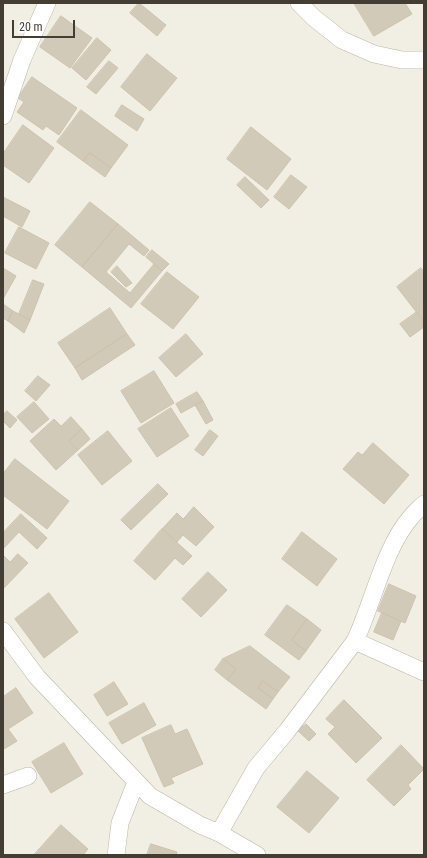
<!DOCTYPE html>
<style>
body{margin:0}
#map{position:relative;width:427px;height:858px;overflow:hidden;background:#f1eee3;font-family:"Roboto Condensed",sans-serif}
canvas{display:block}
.frame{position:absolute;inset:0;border:4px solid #433d33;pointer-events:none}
.scale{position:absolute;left:12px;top:20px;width:63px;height:18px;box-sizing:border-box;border:2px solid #433d33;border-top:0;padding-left:5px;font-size:12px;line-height:14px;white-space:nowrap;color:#433d33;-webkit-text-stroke:3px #fff;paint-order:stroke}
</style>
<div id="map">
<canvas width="427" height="858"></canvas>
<div class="frame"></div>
<div class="scale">20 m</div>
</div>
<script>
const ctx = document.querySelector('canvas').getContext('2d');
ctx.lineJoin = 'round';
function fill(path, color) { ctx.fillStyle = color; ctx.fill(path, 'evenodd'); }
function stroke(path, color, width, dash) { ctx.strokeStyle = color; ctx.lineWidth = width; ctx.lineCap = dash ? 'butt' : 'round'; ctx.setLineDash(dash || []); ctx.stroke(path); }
const building = new Path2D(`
 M 139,3 L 166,25 L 157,36 L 130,13 Z
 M 354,3 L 405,3 L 412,14 L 374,36 Z
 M 61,16 L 92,38 L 70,68 L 40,47 Z
 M 97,38 L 111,50 L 86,80 L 72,68 Z
 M 147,54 L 177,78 L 150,111 L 121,87 Z
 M 109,61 L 118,68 L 96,94 L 87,87 Z
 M 32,77 L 77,108 L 59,135 L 46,126 L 43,130 L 17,112 L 24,102 L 18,98 Z
 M 122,105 L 144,119 L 137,131 L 115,116 Z
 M 81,110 L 128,145 L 111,168 L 90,153 L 83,161 L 57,142 Z
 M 23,125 L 54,148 L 29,183 L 3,165 L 3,154 Z
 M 251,127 L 291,159 L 267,190 L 227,159 Z
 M 90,153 L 111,168 L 105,177 L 83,161 Z
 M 291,175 L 307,187 L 289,209 L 274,197 Z
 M 245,177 L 269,200 L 261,208 L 237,185 Z
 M 3,197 L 30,211 L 22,227 L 3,216 Z
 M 90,202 L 118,224 L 82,267 L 55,245 Z
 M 118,224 L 149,250 L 144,256 L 129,244 L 106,272 L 130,293 L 154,264 L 162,271 L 131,308 L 82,267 Z
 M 19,227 L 49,243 L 36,269 L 5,253 Z
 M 152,250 L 169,264 L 162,271 L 146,257 Z
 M 117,266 L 132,283 L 126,287 L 111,272 Z
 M 3,268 L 16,276 L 3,299 Z
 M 421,268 L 424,272 L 424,322 L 397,287 Z
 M 167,272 L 199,297 L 173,329 L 141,304 Z
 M 33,280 L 44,284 L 30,320 L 19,314 Z
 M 3,304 L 13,311 L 8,321 L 3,318 Z
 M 110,308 L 127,334 L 75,368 L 58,343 Z
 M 13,311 L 30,320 L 24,333 L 8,321 Z
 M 417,312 L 424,322 L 424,327 L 410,337 L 400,324 Z
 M 127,334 L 135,345 L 82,380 L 75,368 Z
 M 186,334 L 203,354 L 176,377 L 159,358 Z
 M 154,371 L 174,403 L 141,423 L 121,391 Z
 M 38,376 L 50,385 L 36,401 L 25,391 Z
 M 197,392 L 203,401 L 181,413 L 176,404 Z
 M 203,401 L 213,420 L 206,424 L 195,405 Z
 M 34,402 L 49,419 L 32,433 L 17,417 Z
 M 171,408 L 189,436 L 157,457 L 138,429 Z
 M 7,411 L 17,420 L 10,428 L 3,421 L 3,415 Z
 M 71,417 L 82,429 L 69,441 L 78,450 L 56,470 L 30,441 L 54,419 L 61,426 Z
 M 82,429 L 90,439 L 78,450 L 69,441 Z
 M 210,430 L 218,436 L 203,456 L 195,450 Z
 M 108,431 L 132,461 L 102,485 L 78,455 Z
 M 373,443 L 409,475 L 384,504 L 343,469 L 358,452 L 362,455 Z
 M 15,459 L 69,501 L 47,529 L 3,495 L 3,474 Z
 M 158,484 L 168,494 L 131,530 L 121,520 Z
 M 194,507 L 214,527 L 196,546 L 183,535 L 177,542 L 162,529 L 177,513 L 183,519 Z
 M 21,514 L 47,538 L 37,549 L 19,532 L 3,549 L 3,533 Z
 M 162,529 L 192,556 L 183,565 L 175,558 L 155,580 L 134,561 Z
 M 302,532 L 337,559 L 317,586 L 282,559 Z
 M 18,554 L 28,563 L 3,589 L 3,555 L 10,562 Z
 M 208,572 L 227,590 L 201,617 L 182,599 Z
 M 389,584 L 416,596 L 405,623 L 378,611 Z
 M 49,593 L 78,632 L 44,658 L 15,619 Z
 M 287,605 L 307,619 L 292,640 L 306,651 L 299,660 L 265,635 Z
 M 382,613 L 401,621 L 393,640 L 374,632 Z
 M 307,619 L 321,630 L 306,651 L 292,640 Z
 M 250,646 L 290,677 L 278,692 L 263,681 L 258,688 L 273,699 L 266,709 L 227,680 L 236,669 L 223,659 Z
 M 223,659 L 236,669 L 227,680 L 215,670 Z
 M 263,681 L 278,692 L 273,699 L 258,688 Z
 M 114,682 L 128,704 L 107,716 L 94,695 Z
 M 16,688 L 33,713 L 8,729 L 17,741 L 4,749 L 3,746 L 3,697 Z
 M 344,700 L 382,738 L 356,763 L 328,734 L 335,727 L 326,719 Z
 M 144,703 L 156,725 L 122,744 L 109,723 Z
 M 306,724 L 316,734 L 309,741 L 298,731 Z
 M 171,725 L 175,734 L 187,729 L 203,764 L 171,778 L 174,783 L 164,787 L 142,738 Z
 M 64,743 L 83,774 L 51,793 L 32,762 Z
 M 401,745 L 424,769 L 408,785 L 411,789 L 394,806 L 367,780 Z
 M 307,771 L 339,798 L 309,833 L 277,807 Z
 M 61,825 L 88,849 L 83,855 L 34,855 Z
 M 151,844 L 177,852 L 176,855 L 147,855 Z`);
const street = new Path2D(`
 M 299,3 L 314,18 L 342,40 L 374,54 L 402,60 L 424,60
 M 3,116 L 22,60 L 47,3
 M 3,631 L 37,677 L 150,796 L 200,825 L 219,833 L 257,855
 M 355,641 L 424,672
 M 3,785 L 28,776
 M 219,833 L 256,768 L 287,731 L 355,641 C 373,603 384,548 411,517 C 415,512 420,508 424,504
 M 116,855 L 120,823 L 136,782`);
fill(building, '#d2cab9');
stroke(building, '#cdc2ac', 1);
stroke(street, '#bcb6a6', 18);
stroke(street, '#fff', 17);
</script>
